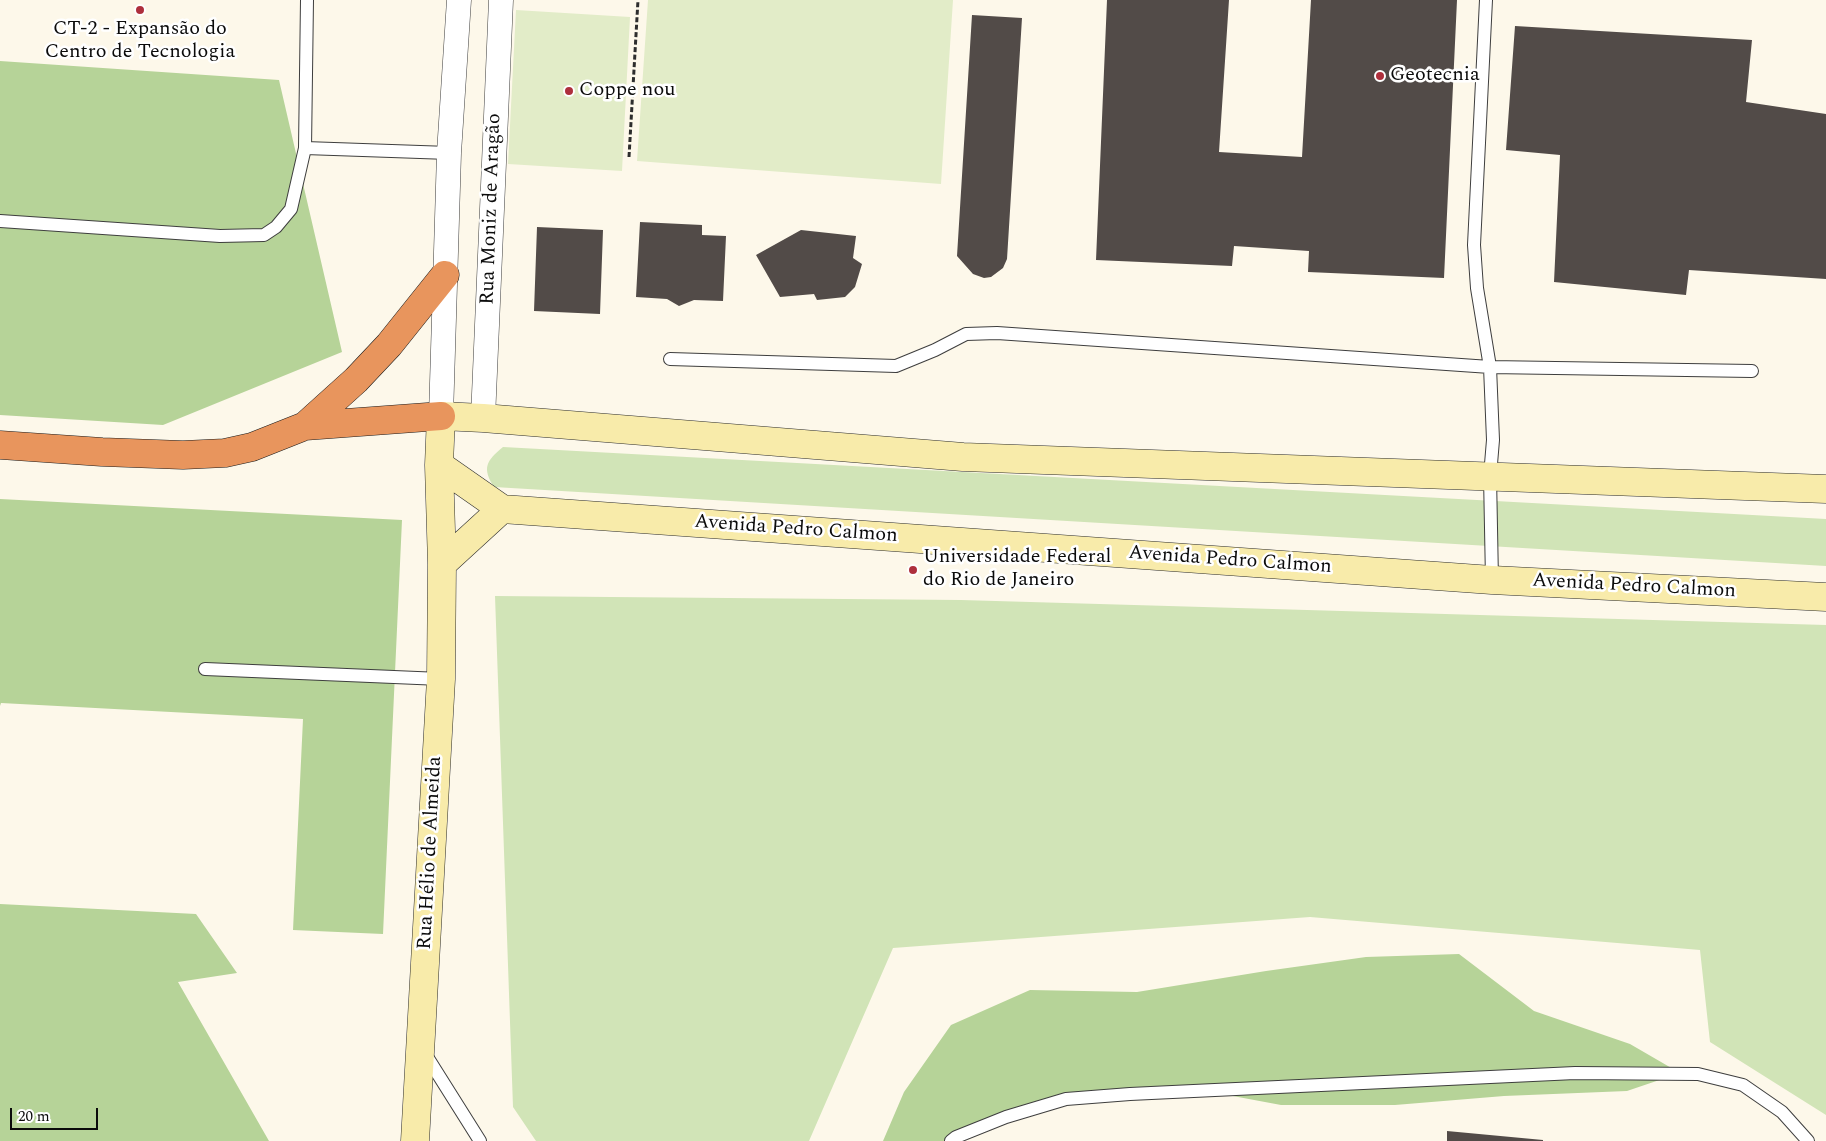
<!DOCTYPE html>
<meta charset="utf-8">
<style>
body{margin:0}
#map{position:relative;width:1826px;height:1141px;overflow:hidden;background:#fdf8ea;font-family:Spectral,serif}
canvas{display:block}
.scale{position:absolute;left:10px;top:1108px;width:88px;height:22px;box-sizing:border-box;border:2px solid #0b0b0b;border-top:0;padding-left:6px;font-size:15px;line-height:18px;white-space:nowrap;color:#0b0b0b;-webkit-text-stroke:4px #fff;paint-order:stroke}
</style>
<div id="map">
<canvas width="1826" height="1141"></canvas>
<div class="scale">20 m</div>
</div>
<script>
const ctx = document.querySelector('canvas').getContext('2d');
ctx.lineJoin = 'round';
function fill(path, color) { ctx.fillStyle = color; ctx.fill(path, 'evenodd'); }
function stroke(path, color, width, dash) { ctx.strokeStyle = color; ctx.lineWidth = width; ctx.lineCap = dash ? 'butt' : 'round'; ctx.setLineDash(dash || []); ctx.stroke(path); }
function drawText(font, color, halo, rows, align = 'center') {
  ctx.font = font + ' Spectral,serif'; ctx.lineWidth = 5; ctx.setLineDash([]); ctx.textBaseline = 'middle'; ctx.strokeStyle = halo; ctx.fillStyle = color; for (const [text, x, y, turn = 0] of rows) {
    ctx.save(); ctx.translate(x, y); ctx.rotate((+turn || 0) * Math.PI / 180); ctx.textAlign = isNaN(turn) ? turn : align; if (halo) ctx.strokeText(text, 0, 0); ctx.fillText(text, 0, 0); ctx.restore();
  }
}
const green = new Path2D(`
 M 503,447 L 1826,519 L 1826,566 L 494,487 C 482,468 486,461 503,447 Z
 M 495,596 L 961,600 L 1826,625 L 1826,1115 L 1710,1042 L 1700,950 L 1310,917 L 893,948 L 809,1141 L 536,1141 L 513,1107 Z`);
const forest = new Path2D(`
 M 0,61 L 279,80 L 342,352 L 163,425 L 0,415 Z
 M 0,499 L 402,520 L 383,934 L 293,930 L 303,719 L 1,703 L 0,706 Z
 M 0,904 L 196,914 L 237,973 L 178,982 L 269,1141 L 0,1141 Z
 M 1459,954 L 1534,1011 L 1630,1044 L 1680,1073 L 1627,1091 L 1504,1096 L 1395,1105 L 1281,1105 L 1206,1091 L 1066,1099 L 951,1141 L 883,1141 L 904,1092 L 951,1025 L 1030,990 L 1137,992 L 1266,971 L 1366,957 Z`);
const pitch = new Path2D(`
 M 648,0 L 953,0 L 941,184 L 637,161 Z
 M 516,10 L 630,17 L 622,171 L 508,164 Z`);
const building = new Path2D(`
 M 1107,0 L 1229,0 L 1219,152 L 1302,157 L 1311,0 L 1457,0 L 1444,278 L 1308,272 L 1309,251 L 1234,246 L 1232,266 L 1096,260 Z
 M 972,15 L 1022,18 L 1007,259 L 1003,268 L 991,277 L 984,278 L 973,274 L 957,256 Z
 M 1515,26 L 1752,40 L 1746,102 L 1826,114 L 1826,279 L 1689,270 L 1686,295 L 1554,282 L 1560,155 L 1506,150 Z
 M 640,222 L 702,225 L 702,235 L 726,236 L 723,301 L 694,300 L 679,306 L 667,299 L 636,297 Z
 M 537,227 L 603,230 L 600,314 L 534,311 Z
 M 801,230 L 856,236 L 853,258 L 862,264 L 855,287 L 845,297 L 817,300 L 814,294 L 780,297 L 756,255 Z
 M 1447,1131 L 1543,1140 L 1543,1141 L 1447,1141 Z`);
const path = new Path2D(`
 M 629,157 L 638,0`);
const lane = new Path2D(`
 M 1486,0 L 1474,245 L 1477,288 L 1490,367 L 1493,440 L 1490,476 L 1492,580
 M 305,148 L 449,153
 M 0,221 L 220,236 L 264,235 L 276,227 L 291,209 L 305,148 L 307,0
 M 670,359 L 896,366 L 935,350 L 966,334 L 997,333 L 1490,367 L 1752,371
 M 205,669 L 441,679
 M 424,1052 L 480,1141
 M 951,1141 L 956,1137 L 1006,1117 L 1066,1099 L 1130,1094 L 1575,1073 L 1698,1074 L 1743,1085 L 1782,1112 L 1808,1141`);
const street = new Path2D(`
 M 441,416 L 449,153 L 459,0
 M 483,418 L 501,0`);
const secondary = new Path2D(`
 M 439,465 L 502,509 L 1492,580 L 1826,597
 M 442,564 L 502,509
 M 415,1141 L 441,679 L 442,564 L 439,465 L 441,416 L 483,418 L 963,457 L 1826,489`);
const highway = new Path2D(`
 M 305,426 L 356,380 L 389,345 L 445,275
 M 0,445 L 102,452 L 183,455 L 225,453 L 252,447 L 305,426 L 441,416`);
const markers = [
 [140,10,5,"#ae2f3c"],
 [1380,76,5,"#ae2f3c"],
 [569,91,5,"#ae2f3c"],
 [913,570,5,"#ae2f3c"]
];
const poiNames = [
 ["CT-2 - Expansão do",140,30,"center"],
 ["Centro de Tecnologia",140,53,"center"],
 ["Geotecnia",1390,76],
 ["Coppe nou",579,91],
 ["Universidade Federal",923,558],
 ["do Rio de Janeiro",923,581]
];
const streetNames = [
 ["Rua Moniz de Aragão",492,209,-88],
 ["Avenida Pedro Calmon",796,530,4],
 ["Avenida Pedro Calmon",1230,561,4],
 ["Avenida Pedro Calmon",1634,587,3],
 ["Rua Hélio de Almeida",431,853,-87]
];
fill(green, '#d1e4b7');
fill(forest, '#b6d398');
fill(pitch, '#e2ecc8');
fill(building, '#524b48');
stroke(lane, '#3e3e3e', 14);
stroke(street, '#3e3e3e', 25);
stroke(secondary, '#2d2d2d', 29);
stroke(highway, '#1c1c1c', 29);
stroke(path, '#2d2d2d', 3, [5, 2.5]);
stroke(lane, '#fff', 12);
stroke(street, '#fff', 24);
stroke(secondary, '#f8ebaa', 28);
stroke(highway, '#e8955d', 28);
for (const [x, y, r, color] of markers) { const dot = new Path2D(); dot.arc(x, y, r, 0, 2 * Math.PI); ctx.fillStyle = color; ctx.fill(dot); stroke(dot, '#fff', 2); }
drawText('20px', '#0b0b0b', '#fff', poiNames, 'left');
drawText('20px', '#0b0b0b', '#fff', streetNames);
</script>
